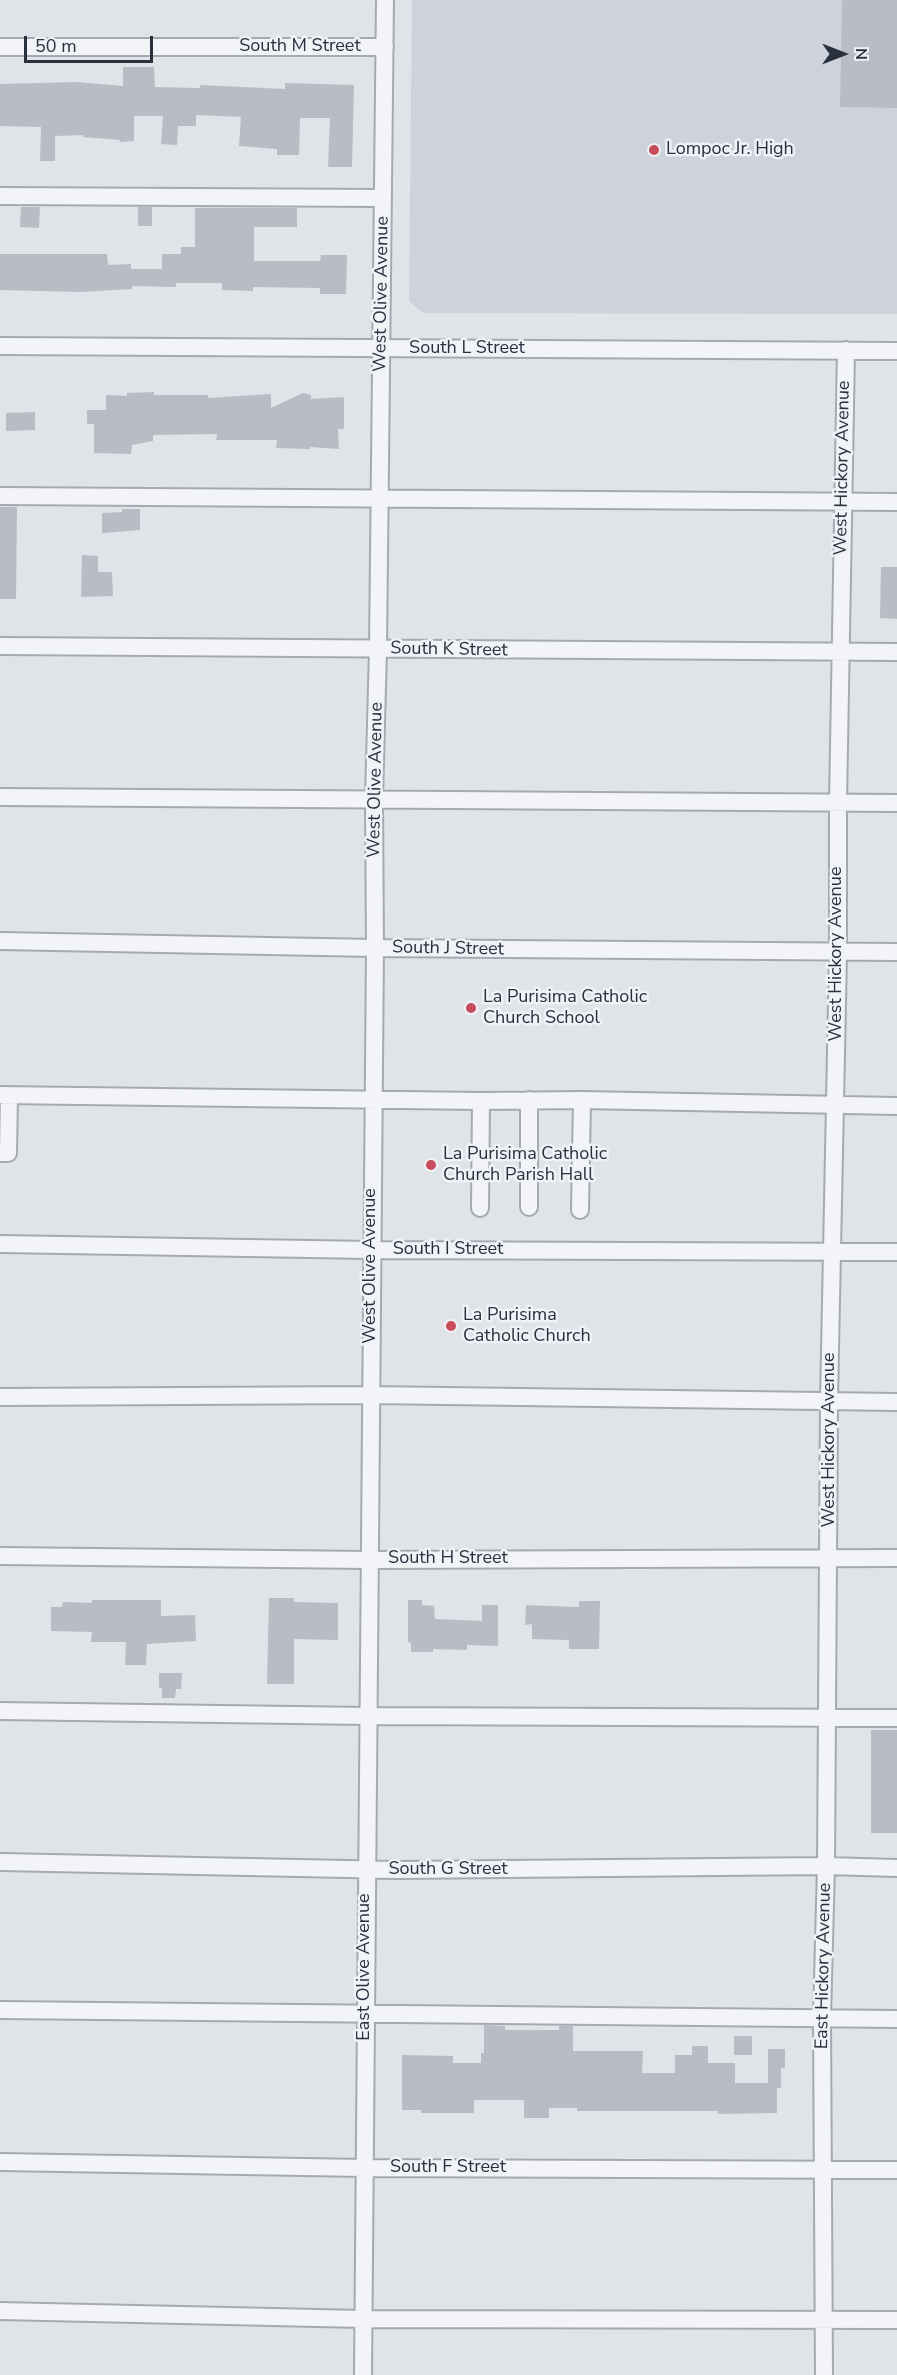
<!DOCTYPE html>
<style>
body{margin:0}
#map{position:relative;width:897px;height:2375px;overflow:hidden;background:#e0e3e8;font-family:"Nunito Sans",sans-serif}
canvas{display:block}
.north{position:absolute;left:813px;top:24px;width:60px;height:60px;-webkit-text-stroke:4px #eff2f6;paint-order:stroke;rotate:90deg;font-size:16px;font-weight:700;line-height:24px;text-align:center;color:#29313f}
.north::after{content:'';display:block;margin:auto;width:21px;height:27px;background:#29313f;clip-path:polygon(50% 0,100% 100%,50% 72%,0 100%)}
.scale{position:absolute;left:24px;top:36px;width:129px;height:27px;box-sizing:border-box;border:3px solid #29313f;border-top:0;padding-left:8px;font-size:18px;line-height:21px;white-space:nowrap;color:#29313f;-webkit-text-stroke:4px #eff2f6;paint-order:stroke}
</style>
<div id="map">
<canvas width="897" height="2375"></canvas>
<div class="north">N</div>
<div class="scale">50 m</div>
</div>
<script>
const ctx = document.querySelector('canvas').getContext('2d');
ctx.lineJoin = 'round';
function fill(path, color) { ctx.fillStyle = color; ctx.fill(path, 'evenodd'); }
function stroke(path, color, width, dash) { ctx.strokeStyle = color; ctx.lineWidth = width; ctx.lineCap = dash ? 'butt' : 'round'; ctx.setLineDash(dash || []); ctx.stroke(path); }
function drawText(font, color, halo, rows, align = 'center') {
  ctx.font = font + ' "Nunito Sans",sans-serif'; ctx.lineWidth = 5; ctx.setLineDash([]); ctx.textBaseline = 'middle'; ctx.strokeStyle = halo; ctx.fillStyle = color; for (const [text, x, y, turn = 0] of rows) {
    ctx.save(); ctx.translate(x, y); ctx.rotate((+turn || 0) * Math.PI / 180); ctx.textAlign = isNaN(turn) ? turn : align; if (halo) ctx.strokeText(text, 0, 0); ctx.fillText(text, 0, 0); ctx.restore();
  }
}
const built = new Path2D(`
 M 412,0 L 897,0 L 897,314 L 423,313 L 409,301 Z`);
const building = new Path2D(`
 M 842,0 L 897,0 L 897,108 L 840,107 Z
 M 123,67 L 154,67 L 155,87 L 200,88 L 200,85 L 285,89 L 285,83 L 354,85 L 352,167 L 328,167 L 330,118 L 300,118 L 299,155 L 277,155 L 277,149 L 239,146 L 241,117 L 196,115 L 196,126 L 178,126 L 177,145 L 161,144 L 163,116 L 134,116 L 134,141 L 120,142 L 120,140 L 83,137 L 83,135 L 55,136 L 55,161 L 40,161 L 41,127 L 0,126 L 0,84 L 77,82 L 123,86 Z
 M 21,207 L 40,207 L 39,228 L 20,227 Z
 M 138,207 L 152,207 L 152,226 L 138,226 Z
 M 195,208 L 297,208 L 297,227 L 254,227 L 254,261 L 320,261 L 321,255 L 347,255 L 346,294 L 320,294 L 320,288 L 253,287 L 253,291 L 222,290 L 222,283 L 176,283 L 176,287 L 132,286 L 132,289 L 80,292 L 0,290 L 0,254 L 107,254 L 108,265 L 131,264 L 131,269 L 162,269 L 162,254 L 181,254 L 181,247 L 195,247 Z
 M 154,392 L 154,395 L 208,395 L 208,398 L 271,394 L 271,408 L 303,393 L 311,395 L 311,399 L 344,397 L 344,429 L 338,429 L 339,449 L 310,447 L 310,449 L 276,448 L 277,440 L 216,440 L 217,434 L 153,435 L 153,441 L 132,445 L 131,454 L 94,453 L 94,424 L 87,424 L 87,410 L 106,410 L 106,395 L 127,396 L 127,393 Z
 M 35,412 L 35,430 L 6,431 L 6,413 Z
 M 0,507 L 17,507 L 16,599 L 0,599 Z
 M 122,509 L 140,509 L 140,530 L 102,533 L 102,513 L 122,512 Z
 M 82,555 L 98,556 L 98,572 L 112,572 L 113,596 L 81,597 Z
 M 881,567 L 897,567 L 897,619 L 880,618 Z
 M 269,1598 L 294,1598 L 294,1602 L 338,1603 L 338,1640 L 294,1639 L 294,1684 L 267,1684 Z
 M 92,1600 L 161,1600 L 161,1616 L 195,1615 L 196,1641 L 147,1644 L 146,1665 L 125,1665 L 126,1642 L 91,1642 L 92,1632 L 51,1631 L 51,1607 L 62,1607 L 63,1602 L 92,1603 Z
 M 408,1600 L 422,1600 L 422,1605 L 434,1606 L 435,1619 L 482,1621 L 482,1605 L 498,1605 L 498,1646 L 467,1645 L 467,1650 L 433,1649 L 433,1652 L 411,1652 L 411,1643 L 408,1642 Z
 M 579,1601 L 600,1601 L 599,1649 L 569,1649 L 569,1640 L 532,1639 L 532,1624 L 525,1625 L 526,1605 L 579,1607 Z
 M 159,1673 L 182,1673 L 181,1689 L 176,1689 L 175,1698 L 162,1698 L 162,1688 L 159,1688 Z
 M 871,1730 L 897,1730 L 897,1833 L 871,1833 Z
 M 484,2025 L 505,2026 L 505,2030 L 559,2030 L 559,2026 L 573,2026 L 573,2051 L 643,2051 L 642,2073 L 675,2073 L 675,2055 L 692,2055 L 692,2046 L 708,2046 L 708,2063 L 735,2063 L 735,2083 L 768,2083 L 768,2049 L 785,2049 L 785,2068 L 781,2068 L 781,2088 L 777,2088 L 777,2113 L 718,2114 L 718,2111 L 577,2111 L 577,2108 L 549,2108 L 549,2118 L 524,2118 L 524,2100 L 474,2100 L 474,2113 L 421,2113 L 421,2110 L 402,2110 L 402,2055 L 453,2056 L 453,2063 L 481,2063 L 481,2053 L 484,2053 Z
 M 734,2036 L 752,2036 L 752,2055 L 734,2055 Z`);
const minor = new Path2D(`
 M 0,47 L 385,47
 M 0,196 L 383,198
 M 0,346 L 897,351
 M 0,496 L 897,502
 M 0,646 L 897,652
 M 0,797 L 897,803
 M 0,941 L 375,948 L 897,952
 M 0,1095 L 481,1101 L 582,1100 L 897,1106
 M 529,1100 L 529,1207
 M 0,1153 L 8,1153 L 9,1096
 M 480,1208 L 481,1101
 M 580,1210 L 582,1100
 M 0,1244 L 371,1250 L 897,1252
 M 0,1397 L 370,1395 L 897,1402
 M 0,1556 L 369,1560 L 897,1558
 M 0,1711 L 367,1716 L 897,1718
 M 0,1862 L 397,1870 L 826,1866 L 897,1868
 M 0,2010 L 897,2019
 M 0,2162 L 364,2168 L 897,2170
 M 0,2311 L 363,2319 L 897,2320
 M 363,2375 L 375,948 L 374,799 L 378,649 L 385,0
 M 824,2375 L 822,2018 L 826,1866 L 829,1401 L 838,953 L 838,803 L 846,350`);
const markers = [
 [654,150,6,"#c74b5a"],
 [471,1008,6,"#c74b5a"],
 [431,1165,6,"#c74b5a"],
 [451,1326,6,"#c74b5a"]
];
const streetNames = [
 ["South M Street",300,47],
 ["West Olive Avenue",382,294,-89],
 ["South L Street",467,349],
 ["West Hickory Avenue",843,468,-89],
 ["South K Street",449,650,1],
 ["West Olive Avenue",376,780,-89],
 ["South J Street",448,949,1],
 ["West Hickory Avenue",837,954,-90],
 ["South I Street",448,1250],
 ["West Olive Avenue",371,1266,-90],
 ["West Hickory Avenue",830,1440,-90],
 ["South H Street",448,1559],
 ["South G Street",448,1870],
 ["East Hickory Avenue",824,1966,-89],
 ["East Olive Avenue",365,1967,-90],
 ["South F Street",448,2168]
];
const poiNames = [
 ["Lompoc Jr. High",666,150],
 ["La Purisima Catholic",483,998],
 ["Church School",483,1019],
 ["La Purisima Catholic",443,1155],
 ["Church Parish Hall",443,1176],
 ["La Purisima",463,1316],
 ["Catholic Church",463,1337]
];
fill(built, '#ced2da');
fill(building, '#b8bcc5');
stroke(minor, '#a5aab2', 20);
stroke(minor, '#f3f4f7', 16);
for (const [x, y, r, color] of markers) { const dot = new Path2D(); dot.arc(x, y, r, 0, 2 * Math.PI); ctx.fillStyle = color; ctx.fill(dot); stroke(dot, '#eff2f6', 2); }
drawText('18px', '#29313f', '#eff2f6', streetNames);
drawText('18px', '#29313f', '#eff2f6', poiNames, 'left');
</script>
